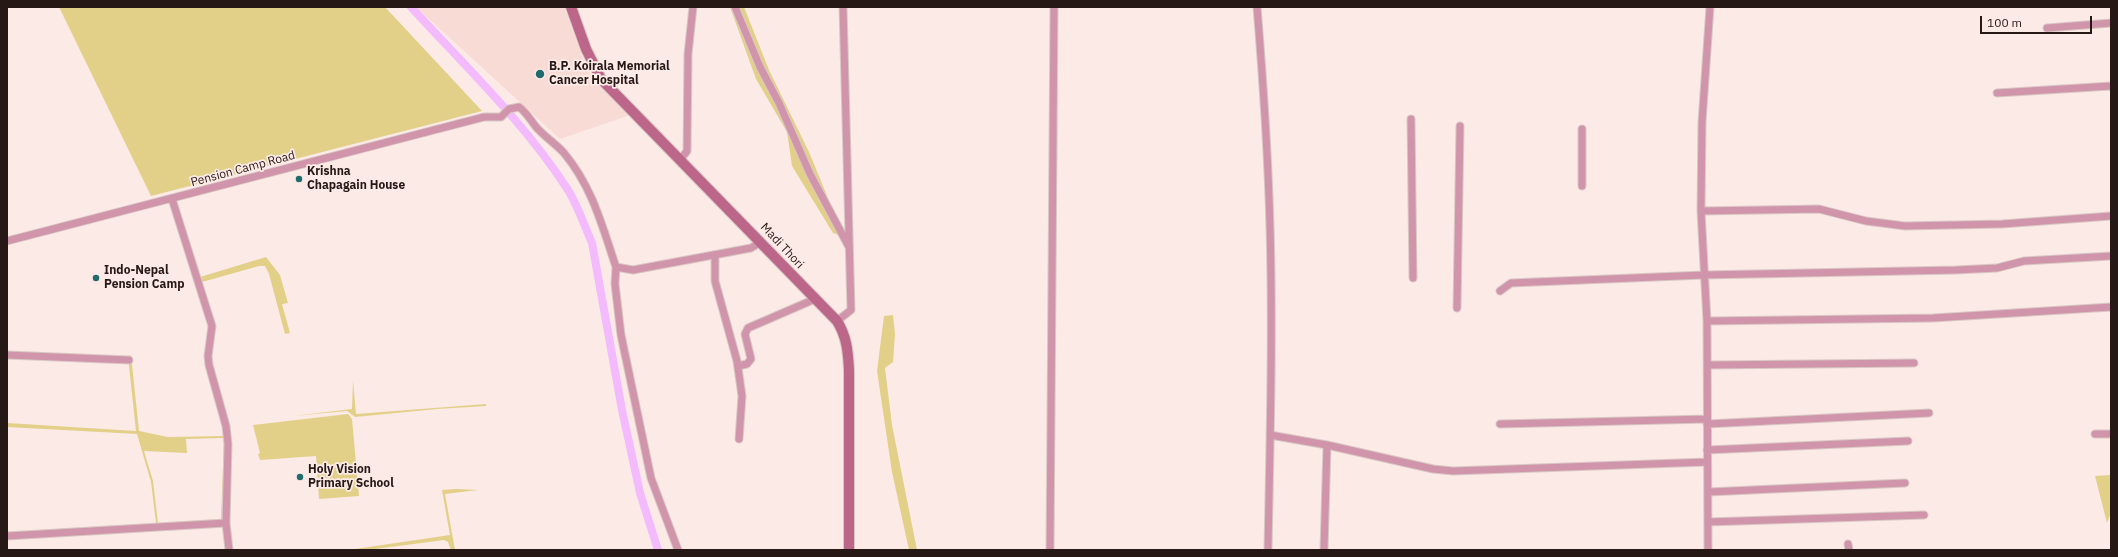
<!DOCTYPE html>
<style>
body{margin:0}
#map{position:relative;width:2118px;height:557px;overflow:hidden;background:#fceae7;font-family:"IBM Plex Sans",sans-serif}
canvas{display:block}
.frame{position:absolute;inset:0;border:8px solid #261815;pointer-events:none}
.scale{position:absolute;left:1980px;top:16px;width:112px;height:18px;box-sizing:border-box;border:2px solid #261815;border-top:0;padding-left:5px;font-size:12px;line-height:14px;white-space:nowrap;color:#261815;-webkit-text-stroke:3px #fceae7;paint-order:stroke}
</style>
<div id="map">
<canvas width="2118" height="557"></canvas>
<div class="frame"></div>
<div class="scale">100 m</div>
</div>
<script>
const ctx = document.querySelector('canvas').getContext('2d');
ctx.lineJoin = 'round';
function fill(path, color) { ctx.fillStyle = color; ctx.fill(path, 'evenodd'); }
function stroke(path, color, width, dash) { ctx.strokeStyle = color; ctx.lineWidth = width; ctx.lineCap = dash ? 'butt' : 'round'; ctx.setLineDash(dash || []); ctx.stroke(path); }
function drawText(font, color, halo, rows, align = 'center') {
  ctx.font = font + ' "IBM Plex Sans",sans-serif'; ctx.lineWidth = 3.5; ctx.setLineDash([]); ctx.textBaseline = 'middle'; ctx.strokeStyle = halo; ctx.fillStyle = color; for (const [text, x, y, turn = 0] of rows) {
    ctx.save(); ctx.translate(x, y); ctx.rotate((+turn || 0) * Math.PI / 180); ctx.textAlign = isNaN(turn) ? turn : align; if (halo) ctx.strokeText(text, 0, 0); ctx.fillText(text, 0, 0); ctx.restore();
  }
}
const built = new Path2D(`
 M 416,7 L 564,7 L 587,70 L 598,84 L 630,115 L 560,139 Z`);
const green = new Path2D(`
 M 59,7 L 385,7 L 482,111 L 151,196 Z
 M 730,7 L 744,7 L 769,70 L 809,152 L 844,237 L 833,233 L 792,166 L 787,132 L 756,79 Z
 M 266,257 L 280,275 L 288,303 L 282,304 L 290,333 L 285,334 L 269,274 L 265,266 L 259,266 L 202,282 L 200,277 Z
 M 893,315 L 895,334 L 893,362 L 885,368 L 892,425 L 917,550 L 909,550 L 892,472 L 877,371 L 884,316 Z
 M 131,355 L 139,431 L 168,437 L 224,436 L 226,439 L 223,520 L 7,535 L 7,532 L 156,523 L 151,482 L 137,434 L 7,427 L 7,423 L 136,431 L 128,357 ZM 224,438 L 221,519 L 158,523 L 153,481 L 144,451 L 187,453 L 186,439 Z
 M 353,380 L 356,414 L 486,404 L 486,406 L 437,409 L 355,417 L 347,411 L 293,416 L 352,409 Z
 M 348,414 L 352,419 L 359,496 L 319,499 L 316,456 L 260,460 L 258,454 L 260,453 L 253,425 Z
 M 2111,475 L 2111,512 L 2107,523 L 2095,476 Z
 M 456,489 L 478,490 L 445,494 L 455,550 L 451,550 L 448,542 L 444,540 L 368,550 L 348,550 L 450,535 L 442,490 Z`);
const canal = new Path2D(`
 M 411,7 C 465,66 525,123 568,190 C 578,206 584,225 592,243 L 622,410 L 640,493 L 658,550`);
const street = new Path2D(`
 M 735,7 L 760,67 L 779,103 L 810,174 L 849,247
 M 1257,7 C 1263,80 1268,153 1270,227 C 1273,335 1270,442 1268,550
 M 2047,28 L 2111,23
 M 1997,93 L 2111,86
 M 1411,119 L 1413,278
 M 680,160 L 687,151 L 688,54 L 693,7
 M 1582,186 L 1582,129
 M 172,199 L 212,326 L 208,356 L 209,365 L 226,426 L 228,444 L 226,523 L 229,550
 M 1701,211 L 1819,209 L 1866,221 L 1905,226 L 2002,224 L 2111,216
 M 7,241 L 484,117 L 501,117 L 509,109 L 519,107 C 527,113 531,121 537,128 C 545,137 556,144 564,153 C 593,188 602,226 616,267 L 633,270 L 751,248 L 761,242
 M 715,255 L 715,281 L 737,361 L 742,396 L 739,439
 M 616,267 L 615,284 L 621,335 L 651,478 L 678,550
 M 1500,291 L 1511,283 L 1704,275 L 1956,270 L 1997,268 L 2024,261 L 2111,256
 M 1457,308 L 1460,126
 M 837,321 L 851,310 L 843,7
 M 1707,321 L 1933,318 L 2111,307
 M 7,355 L 129,360
 M 1708,365 L 1914,363
 M 738,366 L 747,364 L 751,359 L 745,334 L 748,328 L 815,299
 M 1500,424 L 1707,419
 M 1707,424 L 1929,413
 M 2095,434 L 2111,434
 M 1270,435 L 1327,445 L 1433,469 L 1453,471 L 1707,462
 M 1707,450 L 1908,441
 M 1708,492 L 1905,483
 M 1708,522 L 1924,515
 M 7,536 L 226,523
 M 1848,544 L 1849,550
 M 1050,550 L 1054,7
 M 1324,550 L 1327,445
 M 1708,550 L 1707,321 L 1701,211 L 1702,122 L 1710,7`);
const secondary = new Path2D(`
 M 571,7 L 586,49 L 601,79 L 837,321 C 847,337 848,352 849,370 L 849,550`);
const markers = [
 [540,74,5,"#206c6d"],
 [299,179,4,"#206c6d"],
 [96,278,4,"#206c6d"],
 [300,477,4,"#206c6d"]
];
const poiNames = [
 ["B.P. Koirala Memorial",549,67],
 ["Cancer Hospital",549,81],
 ["Krishna",307,172],
 ["Chapagain House",307,186],
 ["Indo-Nepal",104,271],
 ["Pension Camp",104,285],
 ["Holy Vision",308,470],
 ["Primary School",308,484]
];
const streetNames = [
 ["Pension Camp Road",243,169,-15],
 ["Madi Thori",782,246,47]
];
fill(built, '#f9dbd6');
fill(green, '#e2d089');
stroke(canal, '#f3bafd', 8);
stroke(street, '#dac8c5', 9);
stroke(secondary, '#dac8c5', 12);
stroke(street, '#d095ab', 7);
stroke(secondary, '#bc678a', 10);
for (const [x, y, r, color] of markers) { const dot = new Path2D(); dot.arc(x, y, r, 0, 2 * Math.PI); ctx.fillStyle = color; ctx.fill(dot); stroke(dot, '#fceae7', 1.5); }
drawText('bold 12px', '#261815', '#fceae7', poiNames, 'left');
drawText('12px', '#261815', '#fceae7', streetNames);
</script>
